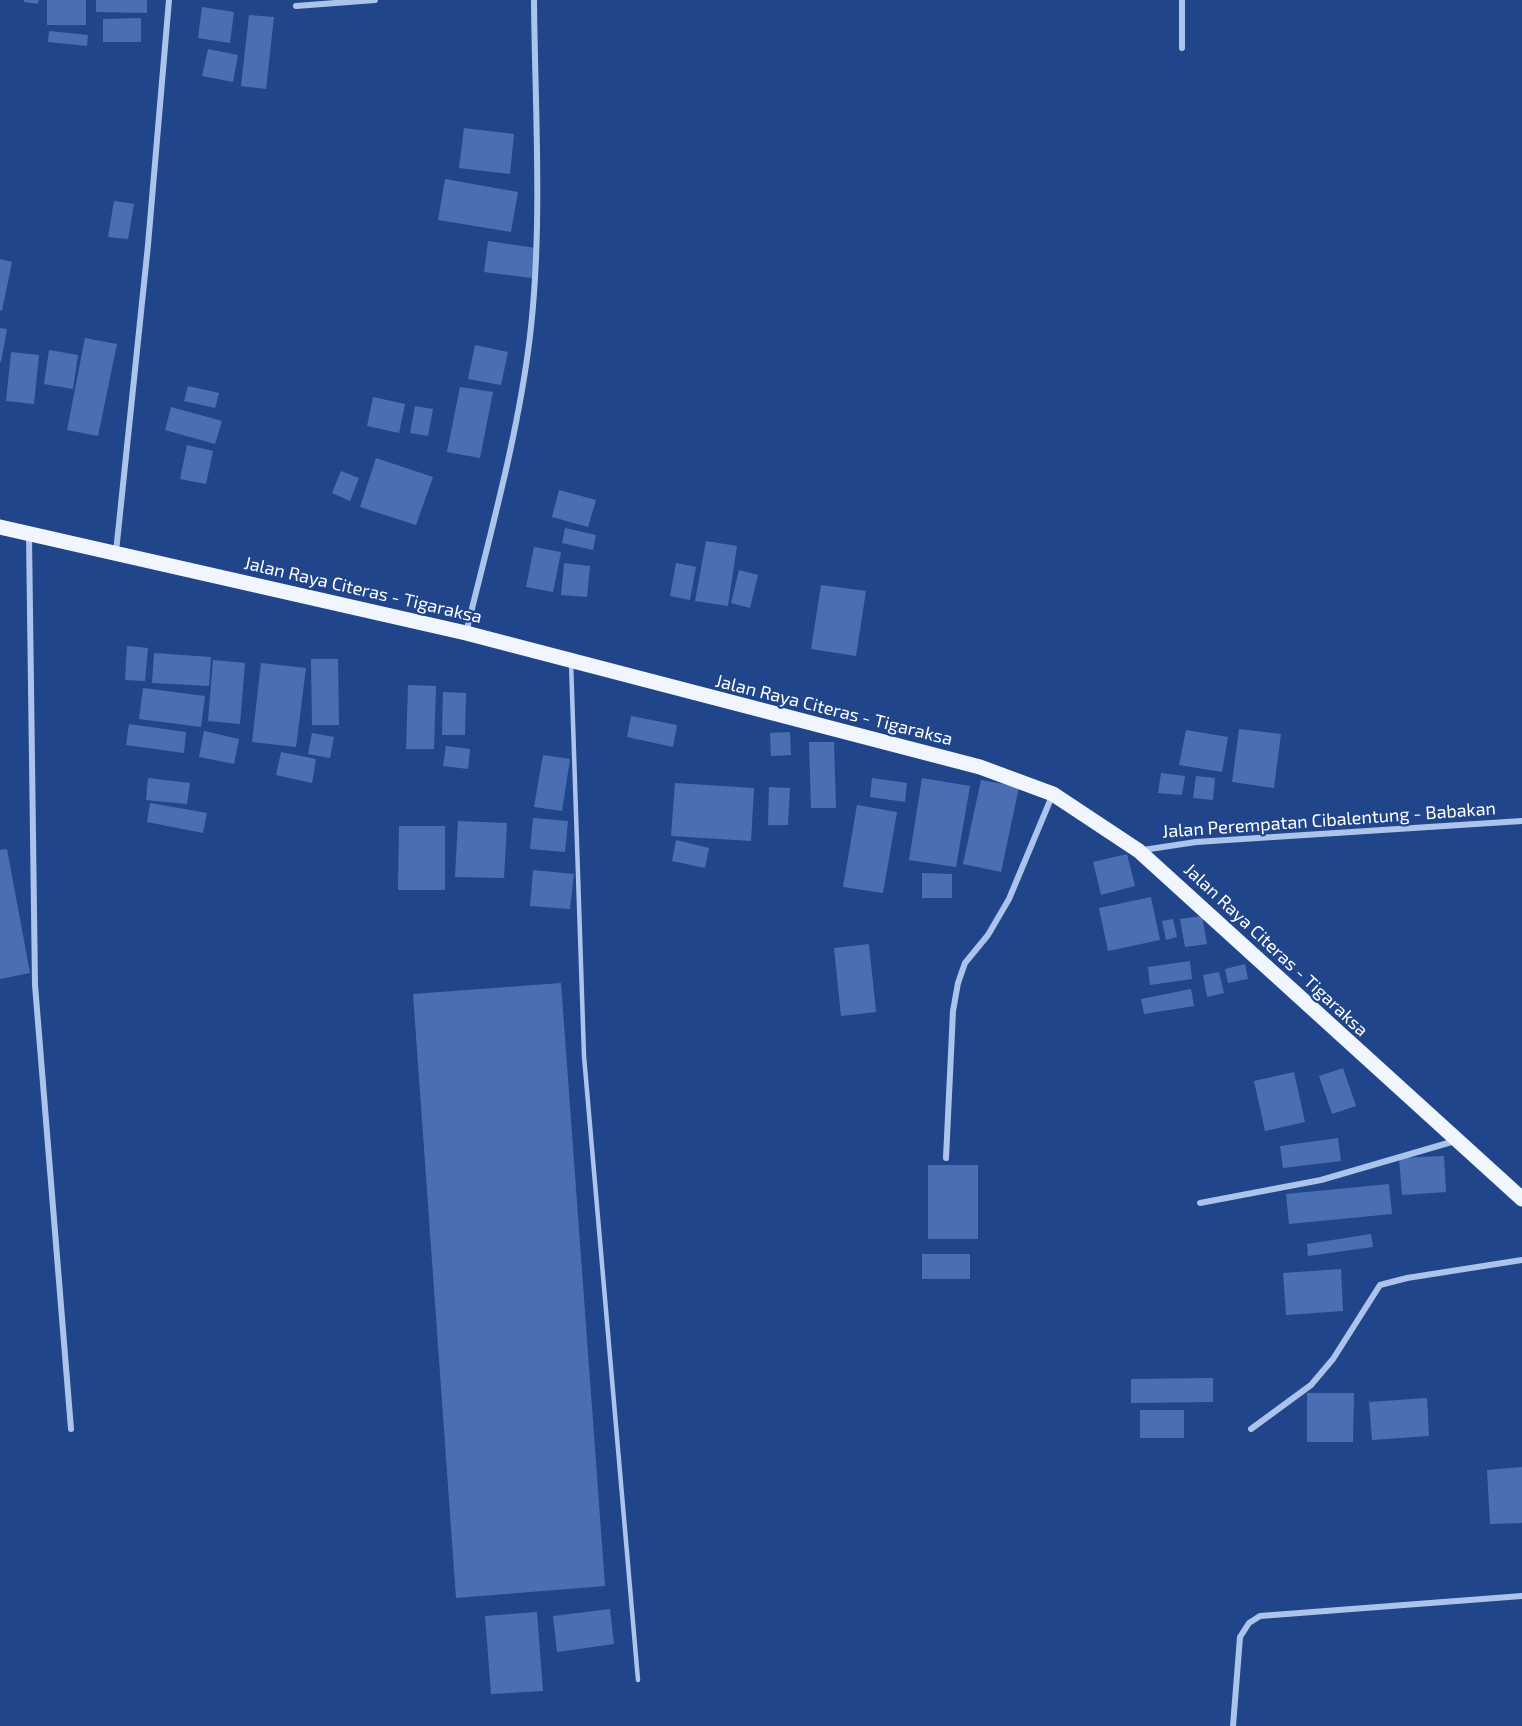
<!DOCTYPE html>
<style>
body{margin:0}
canvas{display:block;background:#20458a}
</style>
<canvas width="1522" height="1726"></canvas>
<script>
const ctx = document.querySelector('canvas').getContext('2d');
ctx.lineJoin = 'round';
function fill(path, color) { ctx.fillStyle = color; ctx.fill(path, 'evenodd'); }
function stroke(path, color, width, dash) { ctx.strokeStyle = color; ctx.lineWidth = width; ctx.lineCap = dash ? 'butt' : 'round'; ctx.setLineDash(dash || []); ctx.stroke(path); }
function drawText(font, color, halo, rows, align = 'center') {
  ctx.font = font + ' "Exo 2",sans-serif'; ctx.lineWidth = 4.5; ctx.setLineDash([]); ctx.textBaseline = 'middle'; ctx.strokeStyle = halo; ctx.fillStyle = color; for (const [text, x, y, turn = 0] of rows) {
    ctx.save(); ctx.translate(x, y); ctx.rotate((+turn || 0) * Math.PI / 180); ctx.textAlign = isNaN(turn) ? turn : align; if (halo) ctx.strokeText(text, 0, 0); ctx.fillText(text, 0, 0); ctx.restore();
  }
}
const building = new Path2D(`
 M 24,0 L 39,0 L 38,4 L 24,2 Z
 M 47,0 L 86,0 L 86,25 L 47,25 Z
 M 96,0 L 147,0 L 147,13 L 96,12 Z
 M 202,7 L 234,12 L 230,43 L 198,38 Z
 M 249,15 L 274,17 L 266,89 L 241,86 Z
 M 141,18 L 141,42 L 103,42 L 103,19 Z
 M 49,31 L 88,35 L 87,46 L 48,42 Z
 M 208,49 L 238,55 L 233,82 L 202,76 Z
 M 464,128 L 514,134 L 510,174 L 459,168 Z
 M 445,179 L 518,192 L 511,232 L 438,220 Z
 M 114,201 L 134,204 L 128,239 L 108,237 Z
 M 488,241 L 536,248 L 532,278 L 484,272 Z
 M 0,259 L 12,262 L 2,311 L 0,310 Z
 M 0,328 L 7,329 L 1,362 L 0,362 Z
 M 85,338 L 117,344 L 98,436 L 67,430 Z
 M 475,345 L 508,352 L 501,385 L 468,379 Z
 M 49,350 L 78,355 L 73,389 L 44,384 Z
 M 11,352 L 39,355 L 34,404 L 6,401 Z
 M 188,386 L 219,393 L 215,408 L 184,401 Z
 M 460,387 L 493,392 L 480,458 L 447,452 Z
 M 373,397 L 405,404 L 399,433 L 367,426 Z
 M 415,406 L 433,409 L 428,436 L 410,433 Z
 M 171,407 L 222,421 L 215,444 L 165,430 Z
 M 187,445 L 213,451 L 206,484 L 180,479 Z
 M 376,458 L 433,477 L 416,525 L 360,507 Z
 M 341,471 L 359,478 L 350,501 L 332,493 Z
 M 559,490 L 596,500 L 588,527 L 552,517 Z
 M 565,528 L 596,535 L 593,550 L 562,543 Z
 M 706,541 L 737,546 L 728,606 L 695,601 Z
 M 534,547 L 561,552 L 553,592 L 526,587 Z
 M 564,563 L 590,566 L 587,597 L 561,595 Z
 M 676,563 L 696,567 L 690,600 L 670,596 Z
 M 739,570 L 758,575 L 750,608 L 731,603 Z
 M 821,585 L 866,591 L 856,656 L 811,649 Z
 M 127,646 L 148,648 L 145,681 L 125,680 Z
 M 154,653 L 211,657 L 209,686 L 152,683 Z
 M 311,659 L 338,659 L 339,725 L 312,725 Z
 M 213,660 L 245,663 L 240,724 L 208,721 Z
 M 261,663 L 306,668 L 296,747 L 252,742 Z
 M 408,685 L 436,686 L 434,749 L 406,749 Z
 M 143,688 L 205,696 L 201,727 L 139,719 Z
 M 443,692 L 466,693 L 465,735 L 442,735 Z
 M 631,716 L 677,725 L 673,747 L 627,737 Z
 M 129,724 L 186,732 L 184,753 L 126,745 Z
 M 1239,729 L 1281,734 L 1274,788 L 1232,782 Z
 M 1186,730 L 1228,737 L 1222,772 L 1179,765 Z
 M 204,731 L 239,739 L 234,764 L 199,757 Z
 M 790,732 L 791,755 L 771,756 L 770,733 Z
 M 312,733 L 334,737 L 330,758 L 308,754 Z
 M 809,742 L 834,742 L 836,808 L 811,808 Z
 M 446,746 L 470,749 L 468,769 L 443,766 Z
 M 281,752 L 316,759 L 312,783 L 276,775 Z
 M 543,755 L 570,759 L 562,811 L 534,807 Z
 M 1161,773 L 1185,776 L 1182,795 L 1158,793 Z
 M 1196,776 L 1215,778 L 1213,800 L 1193,798 Z
 M 148,778 L 190,783 L 187,804 L 146,800 Z
 M 872,778 L 907,783 L 905,802 L 870,797 Z
 M 922,778 L 970,786 L 956,867 L 909,860 Z
 M 981,780 L 1019,787 L 1001,872 L 963,864 Z
 M 675,783 L 754,788 L 751,841 L 671,836 Z
 M 769,787 L 790,788 L 788,825 L 768,825 Z
 M 150,803 L 207,813 L 203,833 L 147,822 Z
 M 857,805 L 897,812 L 883,893 L 843,887 Z
 M 533,818 L 568,821 L 565,852 L 530,849 Z
 M 458,821 L 507,823 L 504,878 L 455,877 Z
 M 399,826 L 445,826 L 445,890 L 398,890 Z
 M 676,840 L 709,848 L 705,868 L 672,861 Z
 M 7,849 L 30,973 L 0,979 L 0,850 Z
 M 1127,854 L 1135,886 L 1101,895 L 1093,862 Z
 M 533,870 L 574,874 L 570,909 L 530,906 Z
 M 922,873 L 952,874 L 952,898 L 922,898 Z
 M 1151,897 L 1160,940 L 1108,951 L 1099,908 Z
 M 1202,916 L 1207,944 L 1185,947 L 1180,919 Z
 M 1173,919 L 1177,937 L 1166,940 L 1162,921 Z
 M 869,944 L 876,1012 L 841,1016 L 834,948 Z
 M 1190,961 L 1192,979 L 1150,985 L 1148,967 Z
 M 1245,964 L 1248,979 L 1228,983 L 1225,969 Z
 M 1219,972 L 1224,993 L 1207,997 L 1203,975 Z
 M 561,983 L 605,1586 L 456,1598 L 413,994 Z
 M 1191,989 L 1194,1006 L 1144,1014 L 1141,999 Z
 M 1343,1068 L 1356,1106 L 1332,1114 L 1319,1076 Z
 M 1294,1072 L 1305,1122 L 1265,1131 L 1254,1081 Z
 M 1338,1138 L 1341,1161 L 1283,1168 L 1280,1146 Z
 M 1444,1156 L 1446,1192 L 1402,1195 L 1399,1158 Z
 M 928,1165 L 978,1165 L 978,1239 L 928,1239 Z
 M 1389,1184 L 1392,1214 L 1289,1224 L 1286,1194 Z
 M 1371,1234 L 1373,1247 L 1308,1256 L 1307,1244 Z
 M 922,1254 L 970,1254 L 970,1279 L 922,1279 Z
 M 1341,1269 L 1343,1311 L 1286,1315 L 1283,1273 Z
 M 1213,1378 L 1213,1402 L 1131,1403 L 1131,1379 Z
 M 1307,1393 L 1354,1393 L 1353,1442 L 1307,1442 Z
 M 1427,1398 L 1429,1436 L 1372,1440 L 1369,1402 Z
 M 1140,1410 L 1184,1410 L 1184,1438 L 1140,1438 Z
 M 1522,1467 L 1522,1523 L 1490,1524 L 1487,1470 Z
 M 610,1609 L 614,1644 L 557,1652 L 553,1616 Z
 M 537,1612 L 543,1691 L 491,1694 L 485,1616 Z`);
const service = new Path2D(`
 M 571,662 L 584,1056 L 638,1680`);
const minor = new Path2D(`
 M 1182,0 L 1182,48
 M 296,6 L 375,0
 M 29,536 L 35,985 L 71,1429
 M 116,552 L 148,245 L 169,0
 M 466,633 C 490,534 518,436 530,336 C 543,225 535,111 534,0
 M 1143,850 L 1196,842 L 1522,821
 M 946,1158 L 953,1011 L 958,983 L 965,963 L 988,935 L 1009,899 L 1052,796
 M 1200,1203 L 1321,1180 L 1455,1141
 M 1251,1429 L 1311,1385 L 1333,1359 L 1380,1285 L 1407,1278 L 1522,1260
 M 1233,1726 L 1240,1637 L 1249,1623 L 1260,1616 L 1522,1596`);
const primary = new Path2D(`
 M 0,527 L 466,633 L 980,767 L 1053,794 L 1139,851 L 1522,1199`);
const streetNames = [
 ["Jalan Raya Citeras - Tigaraksa",363,590,13],
 ["Jalan Raya Citeras - Tigaraksa",834,710,14],
 ["Jalan Perempatan Cibalentung - Babakan",1329,820,-4],
 ["Jalan Raya Citeras - Tigaraksa",1276,950,43]
];
fill(building, '#496fb2');
stroke(service, '#acc3eb', 4.5);
stroke(minor, '#acc3eb', 6);
stroke(primary, '#f1f5fe', 15);
drawText('18px', '#fff', '#20458a', streetNames);
</script>
